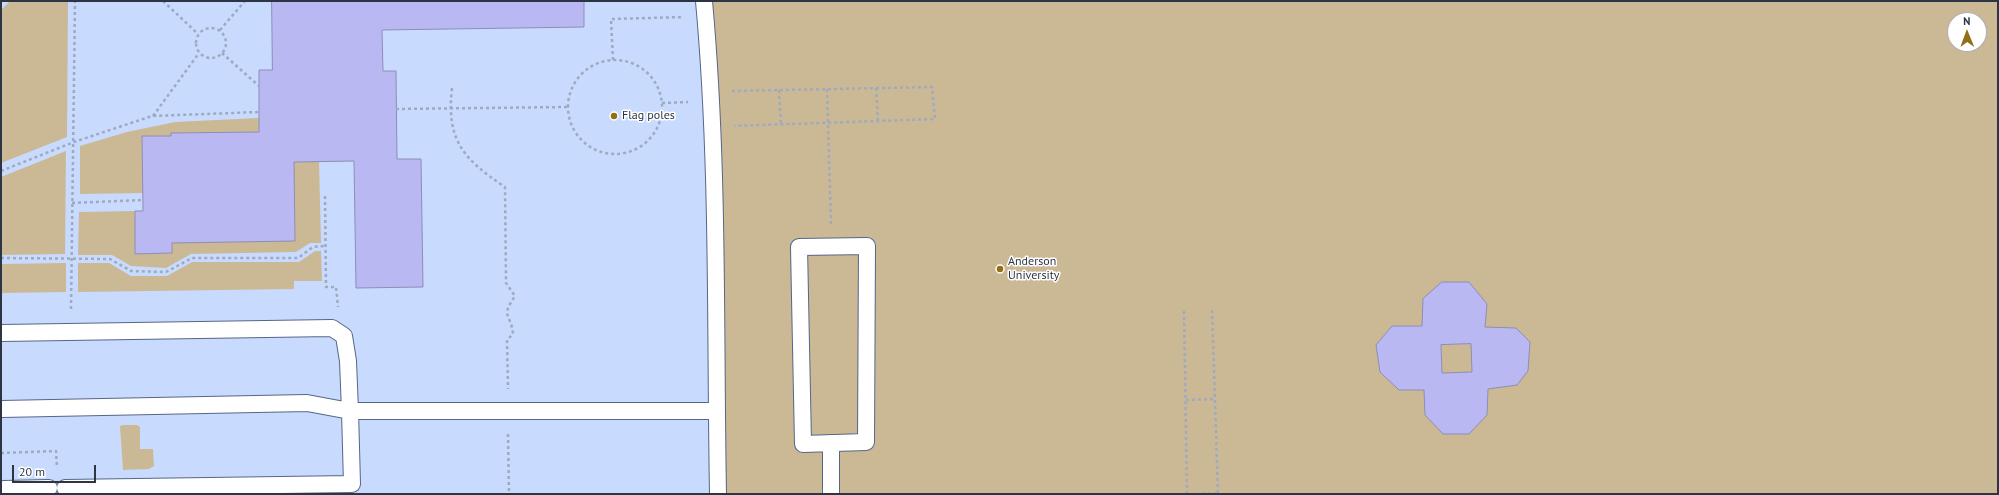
<!DOCTYPE html>
<style>
body{margin:0}
#map{position:relative;width:1999px;height:495px;overflow:hidden;background:#d8e3fa;font-family:"PT Sans",sans-serif}
canvas{display:block}
.frame{position:absolute;inset:0;border:2px solid #2d3544;pointer-events:none}
.north{position:absolute;left:1947px;top:12px;width:40px;height:40px;box-sizing:border-box;background:#fff;border:1px solid #abaeb4;border-radius:50%;rotate:359deg;font-size:11px;font-weight:700;line-height:16px;text-align:center;color:#2d3544}
.north::after{content:'';display:block;margin:auto;width:14px;height:18px;background:#926f16;clip-path:polygon(50% 0,100% 100%,50% 72%,0 100%)}
.scale{position:absolute;left:12px;top:465px;width:84px;height:18px;box-sizing:border-box;border:2px solid #2d3544;border-top:0;padding-left:5px;font-size:12px;line-height:14px;white-space:nowrap;color:#2d3544;-webkit-text-stroke:3px #fff;paint-order:stroke}
</style>
<div id="map">
<canvas width="1999" height="495"></canvas>
<div class="frame"></div>
<div class="north">N</div>
<div class="scale">20 m</div>
</div>
<script>
const ctx = document.querySelector('canvas').getContext('2d');
ctx.lineJoin = 'round';
function fill(path, color) { ctx.fillStyle = color; ctx.fill(path, 'evenodd'); }
function stroke(path, color, width, dash) { ctx.strokeStyle = color; ctx.lineWidth = width; ctx.lineCap = dash ? 'butt' : 'round'; ctx.setLineDash(dash || []); ctx.stroke(path); }
function drawText(font, color, halo, rows, align = 'center') {
  ctx.font = font + ' "PT Sans",sans-serif'; ctx.lineWidth = 3; ctx.setLineDash([]); ctx.textBaseline = 'middle'; ctx.strokeStyle = halo; ctx.fillStyle = color; for (const [text, x, y, turn = 0] of rows) {
    ctx.save(); ctx.translate(x, y); ctx.rotate((+turn || 0) * Math.PI / 180); ctx.textAlign = isNaN(turn) ? turn : align; if (halo) ctx.strokeText(text, 0, 0); ctx.fillText(text, 0, 0); ctx.restore();
  }
}
const built = new Path2D(`
 M 1,1 L 1998,1 L 1998,494 L 1,494 ZM 1955,20 L 1979,20 L 1979,44 L 1955,44 Z`);
const green = new Path2D(`
 M 10,1 L 68,1 L 67,137 L 1,163 L 1,10 Z
 M 701,1 L 1998,1 L 1998,494 L 718,494 ZM 1955,20 L 1979,20 L 1979,44 L 1955,44 Z
 M 259,118 L 259,132 L 171,133 L 171,136 L 142,136 L 143,193 L 80,194 L 80,146 L 127,132 L 175,122 Z
 M 66,151 L 65,254 L 1,255 L 1,177 Z
 M 294,162 L 319,162 L 321,243 L 310,243 L 296,252 L 191,254 L 166,268 L 131,266 L 112,255 L 78,255 L 79,212 L 135,211 L 136,254 L 172,253 L 172,243 Z
 M 315,251 L 321,251 L 322,281 L 294,281 L 294,289 L 78,292 L 78,263 L 109,263 L 131,276 L 167,276 L 192,262 L 299,262 Z
 M 66,263 L 66,292 L 1,293 L 1,264 Z
 M 123,425 L 137,425 L 140,427 L 140,449 L 153,449 L 154,466 L 149,469 L 123,470 L 120,426 Z`);
const building = new Path2D(`
 M 272,1 L 584,1 L 584,27 L 382,30 L 383,71 L 396,71 L 397,159 L 421,159 L 423,287 L 356,288 L 354,161 L 294,162 L 295,241 L 172,243 L 172,253 L 135,254 L 135,211 L 143,211 L 142,136 L 171,136 L 171,133 L 259,132 L 259,70 L 272,70 Z
 M 1442,282 L 1469,282 L 1487,304 L 1485,327 L 1516,328 L 1530,342 L 1528,371 L 1517,385 L 1488,389 L 1487,415 L 1469,434 L 1443,434 L 1425,415 L 1424,390 L 1399,390 L 1380,372 L 1376,345 L 1392,326 L 1422,326 L 1423,299 ZM 1471,344 L 1472,372 L 1442,373 L 1441,345 Z`);
const path = new Path2D(`
 M 163,1 L 198,34
 M196 43a15 15 0 1 1 30 0a15 15 0 1 1-30 0Z
 M 220,30 L 245,1
 M 222,53 L 259,86
 M568 107a47 47 0 1 1 94 0a47 47 0 1 1-94 0Z
 M 613,60 L 611,19 L 683,17
 M 452,88 C 446,140 463,159 505,187 L 506,283 L 515,296 C 500,318 511,313 513,334 L 507,340 L 508,389
 M 876,88 L 878,121
 M 827,89 L 831,224
 M 779,90 L 781,125
 M 732,91 L 932,87 L 935,119 L 734,126
 M 662,103 L 688,102
 M 396,109 L 567,107
 M 153,116 L 199,53
 M 1,171 L 74,142 L 152,116 L 259,112
 M 325,196 L 326,287 L 336,287 L 338,307
 M 72,203 L 143,200
 M 1,258 L 110,259 L 131,271 L 166,272 L 192,258 L 298,258 L 313,247 L 325,246
 M 71,309 L 75,1
 M 1212,310 L 1218,494
 M 1184,311 L 1187,494
 M 1186,400 L 1215,399
 M 508,434 L 509,494
 M 1,453 L 56,451 L 57,468
 M 1196,494 L 1218,493`);
const service = new Path2D(`
 M 704,1 C 719,165 715,330 718,494
 M 867,246 L 866,442 L 803,444 L 799,247 Z
 M 1,333 L 332,328 L 344,336 L 348,361 L 350,411 L 307,403 L 1,409
 M 831,443 L 831,494
 M 65,488 L 352,484 L 350,411 L 716,411
 M 1,491 L 4,489 L 49,488`);
const markers = [
 [614,116,4,"#926f16"],
 [1000,269,4,"#926f16"]
];
const poiNames = [
 ["Flag poles",622,116],
 ["Anderson",1008,262],
 ["University",1008,276]
];
fill(built, '#c8dafe');
fill(green, '#cbb995');
fill(building, '#b9b8f2');
stroke(building, '#8e8eb4', 1);
stroke(service, '#566687', 18);
stroke(path, '#a0aabf', 2.5, [3, 3]);
stroke(service, '#fff', 16);
for (const [x, y, r, color] of markers) { const dot = new Path2D(); dot.arc(x, y, r, 0, 2 * Math.PI); ctx.fillStyle = color; ctx.fill(dot); stroke(dot, '#fff', 1.5); }
drawText('12px', '#2d3544', '#fff', poiNames, 'left');
</script>
